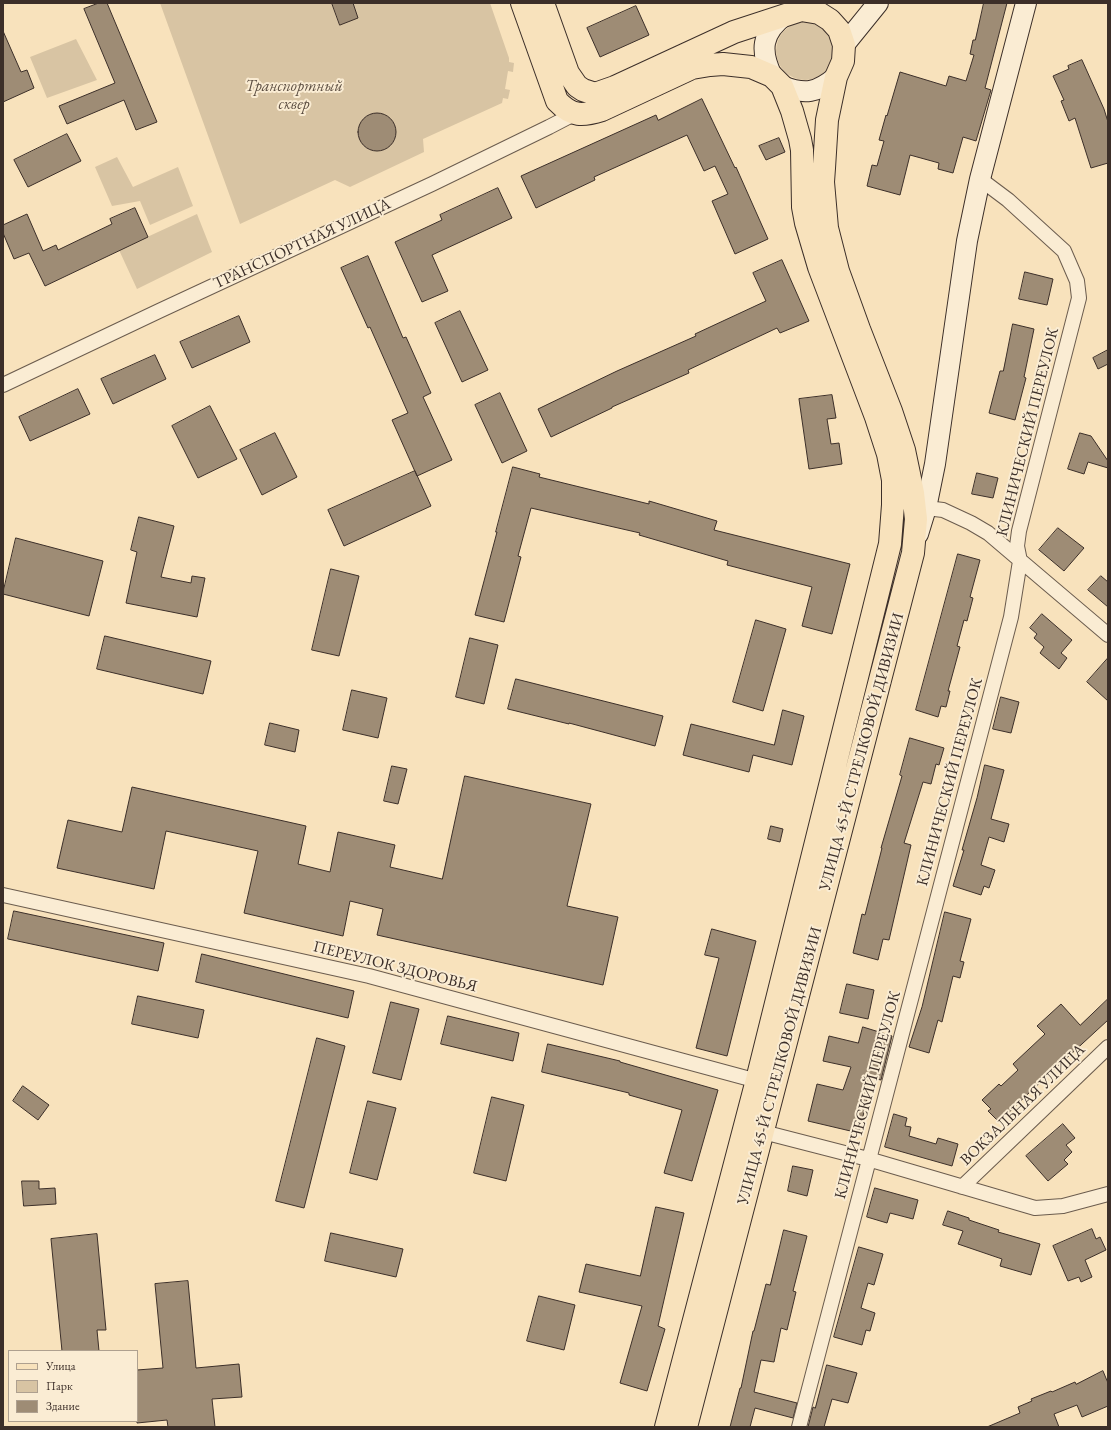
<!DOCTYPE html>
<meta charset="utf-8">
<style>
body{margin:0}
#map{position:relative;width:1111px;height:1430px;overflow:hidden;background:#f8e2bc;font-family:"EB Garamond",serif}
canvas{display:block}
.frame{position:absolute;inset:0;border:4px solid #3c2f29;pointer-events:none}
.legend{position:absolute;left:8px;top:1350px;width:130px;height:72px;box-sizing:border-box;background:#faecd3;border:1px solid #aea08f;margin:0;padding:5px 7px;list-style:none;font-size:12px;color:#3c2f29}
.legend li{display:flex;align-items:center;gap:8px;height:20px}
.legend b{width:20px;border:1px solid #aea08f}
</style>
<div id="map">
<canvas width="1111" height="1430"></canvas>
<div class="frame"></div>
<ul class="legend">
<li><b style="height:5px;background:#f8e2bc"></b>Улица</li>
<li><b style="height:11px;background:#d8c4a3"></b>Парк</li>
<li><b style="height:11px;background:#9e8c75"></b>Здание</li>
</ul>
</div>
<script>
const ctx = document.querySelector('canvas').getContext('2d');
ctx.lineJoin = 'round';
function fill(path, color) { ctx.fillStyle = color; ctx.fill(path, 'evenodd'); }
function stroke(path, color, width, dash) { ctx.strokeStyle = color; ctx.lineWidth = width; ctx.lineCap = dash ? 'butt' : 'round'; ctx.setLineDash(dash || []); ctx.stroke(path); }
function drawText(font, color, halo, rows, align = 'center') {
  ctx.font = font + ' "EB Garamond",serif'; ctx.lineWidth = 4; ctx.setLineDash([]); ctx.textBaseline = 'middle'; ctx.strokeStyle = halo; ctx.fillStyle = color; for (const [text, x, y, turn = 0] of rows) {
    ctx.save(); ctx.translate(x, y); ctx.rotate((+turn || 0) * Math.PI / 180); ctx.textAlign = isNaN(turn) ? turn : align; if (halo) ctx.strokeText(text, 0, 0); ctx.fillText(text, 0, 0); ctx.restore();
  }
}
const green = new Path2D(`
 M 160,3 L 490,3 L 509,58 L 509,62 L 514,63 L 513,72 L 508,71 L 505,89 L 510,90 L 508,99 L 503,98 L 502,103 L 423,139 L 424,152 L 350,187 L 335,180 L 240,224 Z
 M776 51a29 29 0 1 1 58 0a29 29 0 1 1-58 0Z
 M 76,39 L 97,80 L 47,98 L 30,57 Z
 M 117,157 L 133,187 L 178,167 L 193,206 L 150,225 L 140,201 L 112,206 L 95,167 Z
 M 197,214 L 212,252 L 137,289 L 119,250 Z`);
const building = new Path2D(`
 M 99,3 L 107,3 L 157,122 L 136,130 L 124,100 L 67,124 L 59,106 L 115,83 L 84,9 Z
 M 332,3 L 353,3 L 358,18 L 340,25 Z
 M 984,3 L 1007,3 L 985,88 L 991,90 L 976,141 L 963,137 L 953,173 L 938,169 L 939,163 L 910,155 L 900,195 L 867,186 L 872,165 L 877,166 L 884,141 L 879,140 L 886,115 L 887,116 L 900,72 L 946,86 L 949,76 L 966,81 L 974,55 L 970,54 L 973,40 L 975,40 Z
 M 636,6 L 649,35 L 600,57 L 587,28 Z
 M 3,31 L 21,72 L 27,70 L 34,88 L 3,102 Z
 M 1082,60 L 1104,109 L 1108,122 L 1108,163 L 1091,168 L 1075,118 L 1069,121 L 1061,101 L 1064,100 L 1053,76 L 1069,69 L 1068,66 Z
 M 702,99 L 735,168 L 736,167 L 768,239 L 735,254 L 712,201 L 728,194 L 715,166 L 704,171 L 687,135 L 594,177 L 595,180 L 536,208 L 521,176 L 656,115 L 658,120 Z
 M358 132a19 19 0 1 1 38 0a19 19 0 1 1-38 0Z
 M 67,134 L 81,161 L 28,187 L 14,160 Z
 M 779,138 L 785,152 L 766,160 L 759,146 Z
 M 498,188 L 512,218 L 432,255 L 448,291 L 422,302 L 395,242 L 442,220 L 440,215 Z
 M 135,208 L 148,237 L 45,286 L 29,253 L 14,259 L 3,233 L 3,225 L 27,214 L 43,251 L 56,245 L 58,250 L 112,224 L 110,219 Z
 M 368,256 L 403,338 L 406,337 L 431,393 L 423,397 L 452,460 L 417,476 L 392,420 L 408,413 L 370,327 L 368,328 L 341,268 Z
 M 782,260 L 809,321 L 780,333 L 777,328 L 688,370 L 689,373 L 612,407 L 612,408 L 551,437 L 538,409 L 617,371 L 696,336 L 695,334 L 766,301 L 753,273 Z
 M 1025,272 L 1053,279 L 1047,305 L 1019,299 Z
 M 460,311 L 488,370 L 462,382 L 435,323 Z
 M 239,316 L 250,342 L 192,368 L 180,342 Z
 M 1013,324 L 1034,329 L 1024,377 L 1026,378 L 1015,420 L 989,413 L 1000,371 L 1003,371 Z
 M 1108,350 L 1108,364 L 1098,369 L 1093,358 Z
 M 155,355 L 166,379 L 113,404 L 101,379 Z
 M 78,389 L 90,414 L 30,441 L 19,417 Z
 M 500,393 L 527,451 L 502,463 L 475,405 Z
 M 832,395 L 836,418 L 827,419 L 831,444 L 839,443 L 842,464 L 809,469 L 799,399 Z
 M 210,406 L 237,459 L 198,478 L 172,426 Z
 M 275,433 L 297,477 L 262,495 L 240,450 Z
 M 1080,433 L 1091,436 L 1108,461 L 1108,468 L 1088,462 L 1084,474 L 1068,469 Z
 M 513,467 L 540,474 L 539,477 L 649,504 L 649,501 L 717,521 L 714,530 L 850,564 L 832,634 L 802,626 L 812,587 L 727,565 L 728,561 L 639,535 L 640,533 L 531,508 L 518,556 L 521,557 L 504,622 L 475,615 L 497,532 L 496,532 Z
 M 415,471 L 431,506 L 344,546 L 328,510 Z
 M 977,473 L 998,478 L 993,498 L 972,494 Z
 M 139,517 L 174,526 L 161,577 L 191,583 L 192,576 L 205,578 L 197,617 L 126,603 L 137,552 L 131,550 Z
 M 1058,528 L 1084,548 L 1064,571 L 1039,550 Z
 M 16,538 L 103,561 L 89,616 L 3,594 Z
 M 958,554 L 980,560 L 970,597 L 973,598 L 967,621 L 964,620 L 957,646 L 960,647 L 948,691 L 950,691 L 946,707 L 941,706 L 938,717 L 916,710 Z
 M 331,569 L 359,576 L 339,656 L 312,650 Z
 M 1101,576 L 1108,582 L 1108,607 L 1088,590 Z
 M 1042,614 L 1072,640 L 1061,653 L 1067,658 L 1059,669 L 1040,653 L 1044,647 L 1034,638 L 1037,634 L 1030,628 Z
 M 756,620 L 786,629 L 763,711 L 733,702 Z
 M 105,636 L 211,661 L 203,694 L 97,669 Z
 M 470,638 L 498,645 L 484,704 L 456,697 Z
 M 1108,658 L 1108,701 L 1087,682 Z
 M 516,679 L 663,716 L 655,746 L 569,723 L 569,724 L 508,709 Z
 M 352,690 L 387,698 L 378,738 L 343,730 Z
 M 1001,697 L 1019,702 L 1011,733 L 993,729 Z
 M 783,710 L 804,716 L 792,765 L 753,755 L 749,772 L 683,755 L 691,724 L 774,745 Z
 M 270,723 L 299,730 L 295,752 L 265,745 Z
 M 910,738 L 944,748 L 939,765 L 936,764 L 931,784 L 923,782 L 904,843 L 911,845 L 889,940 L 883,939 L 878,960 L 853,953 L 862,914 L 865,915 L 882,848 L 881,848 L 902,776 L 900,775 Z
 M 985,765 L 1004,770 L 991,819 L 1009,824 L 1004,842 L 989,837 L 981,865 L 995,870 L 989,888 L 984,886 L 981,895 L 953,886 L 964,850 L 962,850 L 977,798 Z
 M 392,766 L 407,769 L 398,804 L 384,801 Z
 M 465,776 L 591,804 L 567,906 L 618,917 L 603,985 L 377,935 L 383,909 L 350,901 L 343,936 L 244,913 L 258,851 L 166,831 L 154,889 L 57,868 L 68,820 L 122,832 L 132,787 L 306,826 L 298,864 L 330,872 L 338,832 L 395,845 L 390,867 L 442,879 Z
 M 771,826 L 783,829 L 780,842 L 768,839 Z
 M 14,911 L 164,943 L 158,971 L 8,939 Z
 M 945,912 L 971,919 L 960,961 L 964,962 L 960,978 L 953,976 L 942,1022 L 938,1020 L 929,1053 L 909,1047 L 922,1007 Z
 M 712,929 L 756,941 L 727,1056 L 696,1048 L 719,958 L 705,955 Z
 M 202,954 L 354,991 L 348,1018 L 196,982 Z
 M 847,984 L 874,990 L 868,1019 L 840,1013 Z
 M 138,996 L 204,1010 L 198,1038 L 132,1024 Z
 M 1108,999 L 1108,1020 L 1032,1090 L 999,1122 L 988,1111 L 991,1109 L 982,1100 L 999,1084 L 1001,1086 L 1018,1070 L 1013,1064 L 1045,1034 L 1037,1026 L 1061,1004 L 1080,1025 Z
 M 391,1002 L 419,1009 L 401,1080 L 373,1073 Z
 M 448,1016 L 519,1033 L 513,1061 L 441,1044 Z
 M 863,1027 L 892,1036 L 881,1080 L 872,1078 L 859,1133 L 808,1121 L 817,1084 L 843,1090 L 851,1067 L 823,1061 L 829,1036 L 858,1043 Z
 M 317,1038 L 345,1046 L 304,1208 L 276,1201 Z
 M 548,1044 L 620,1061 L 620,1062 L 718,1090 L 692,1181 L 664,1173 L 682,1110 L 629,1095 L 629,1093 L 542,1072 Z
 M 23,1086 L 49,1105 L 38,1120 L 13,1101 Z
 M 492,1097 L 524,1105 L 506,1181 L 474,1173 Z
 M 368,1101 L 396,1108 L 377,1180 L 350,1173 Z
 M 894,1114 L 907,1118 L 905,1126 L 911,1127 L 909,1136 L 936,1144 L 938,1138 L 958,1144 L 952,1166 L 885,1147 Z
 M 1063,1124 L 1075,1138 L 1066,1145 L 1072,1152 L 1064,1160 L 1068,1164 L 1048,1181 L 1026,1156 Z
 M 793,1166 L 813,1170 L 807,1196 L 788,1191 Z
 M 22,1181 L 39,1181 L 39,1189 L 55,1188 L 56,1204 L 24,1206 Z
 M 875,1188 L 918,1200 L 913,1219 L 890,1213 L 887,1223 L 867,1217 Z
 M 656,1207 L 684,1213 L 658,1326 L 665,1329 L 647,1391 L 620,1383 L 642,1306 L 579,1292 L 586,1264 L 640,1276 Z
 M 948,1211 L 969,1218 L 969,1220 L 999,1230 L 998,1232 L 1040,1244 L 1031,1275 L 1000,1266 L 1002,1259 L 958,1244 L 963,1231 L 943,1225 Z
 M 1092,1229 L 1096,1239 L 1100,1237 L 1106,1250 L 1085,1260 L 1092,1277 L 1081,1282 L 1079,1277 L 1068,1281 L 1053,1246 Z
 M 784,1230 L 807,1236 L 793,1291 L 796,1292 L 787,1330 L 781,1328 L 774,1362 L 761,1360 L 754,1392 L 797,1403 L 793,1418 L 755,1408 L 750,1427 L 730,1427 L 740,1388 L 741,1388 L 753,1331 L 754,1331 L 766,1284 L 770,1285 Z
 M 331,1233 L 403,1249 L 396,1277 L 325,1261 Z
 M 97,1234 L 106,1330 L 97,1330 L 99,1351 L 62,1351 L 51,1239 Z
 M 859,1247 L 883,1254 L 874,1285 L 868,1283 L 861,1308 L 875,1313 L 870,1331 L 866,1330 L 862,1345 L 834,1337 Z
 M 188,1281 L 196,1368 L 239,1364 L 242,1397 L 212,1399 L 215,1427 L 168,1427 L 167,1420 L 137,1423 L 137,1370 L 163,1368 L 155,1284 Z
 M 539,1296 L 575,1305 L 564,1350 L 527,1341 Z
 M 827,1365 L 857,1373 L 848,1403 L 832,1399 L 824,1427 L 808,1427 L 813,1407 L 815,1408 Z
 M 1103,1371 L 1108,1383 L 1108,1406 L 1082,1417 L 1077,1405 L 1054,1414 L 1059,1427 L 987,1427 L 1020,1413 L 1018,1407 L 1032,1401 L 1031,1399 L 1051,1391 L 1052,1392 L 1075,1382 L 1076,1384 Z`);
const street = new Path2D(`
 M 3,385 L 159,311 L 432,184 L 549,127 L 574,114 L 578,110
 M 918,507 L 943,510 L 971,523 L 988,533 L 1108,635
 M 3,895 L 369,976 L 765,1083
 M 763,1132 L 868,1159 L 1035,1208 L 1063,1206 L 1108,1194
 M 962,1187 L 1108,1047
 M 799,1427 L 1011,617 L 1020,561 L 1017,546 L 1019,531 L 1079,298 L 1077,281 L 1064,251 L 1008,200 L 980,179`);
const secondary = new Path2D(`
 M 844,45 L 878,3
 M 772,76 C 760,51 761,33 785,15
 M 782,86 C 805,95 817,93 836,77
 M 918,534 L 926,508 L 935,464 L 967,241 L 980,179 L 1026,3`);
const primary = new Path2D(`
 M 522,3 L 557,101 C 572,117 583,116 602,110 L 692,68 L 710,65 L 723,64 L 751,67 L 772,76 L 782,86 L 792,111 L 800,139 L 802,150 L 803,207 L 806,223 L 819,267 L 876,417 L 888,454 L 893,480 L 893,505 L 890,544 L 757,1080 L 666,1427
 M 543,3 L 568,73 L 577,86 L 583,90 L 595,94 L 615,87 L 734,32 L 801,10 L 819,13 L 830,20 L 839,30 L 844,45 L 843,61 L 836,77 L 827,120 L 824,168 L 823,182 L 827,228 L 838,271 L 859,329 L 891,411 L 904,450 L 913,493 L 916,519 L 913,553 L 686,1427`);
const parkNames = [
 ["Транспортный",294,87],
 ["сквер",294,105]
];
const streetNames = [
 ["ТРАНСПОРТНАЯ УЛИЦА",302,244,-25],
 ["КЛИНИЧЕСКИЙ ПЕРЕУЛОК",1028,432,-76],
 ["УЛИЦА 45-Й СТРЕЛКОВОЙ ДИВИЗИИ",862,752,-75],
 ["КЛИНИЧЕСКИЙ ПЕРЕУЛОК",950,782,-75],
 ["ПЕРЕУЛОК ЗДОРОВЬЯ",395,967,14],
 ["УЛИЦА 45-Й СТРЕЛКОВОЙ ДИВИЗИИ",780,1066,-75],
 ["КЛИНИЧЕСКИЙ ПЕРЕУЛОК",868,1095,-75],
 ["ВОКЗАЛЬНАЯ УЛИЦА",1023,1105,-44]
];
fill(green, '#d8c4a3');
fill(building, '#9e8c75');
stroke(building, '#3c2f29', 1);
stroke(street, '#6b5c4e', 16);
stroke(secondary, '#3c2f29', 22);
stroke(primary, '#3c2f29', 24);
stroke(street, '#faecd3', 14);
stroke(secondary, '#faecd3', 20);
stroke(primary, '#f8e2bc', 22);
drawText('italic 16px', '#5b4d41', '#faecd3', parkNames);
drawText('16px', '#3c2f29', '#faecd3', streetNames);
</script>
